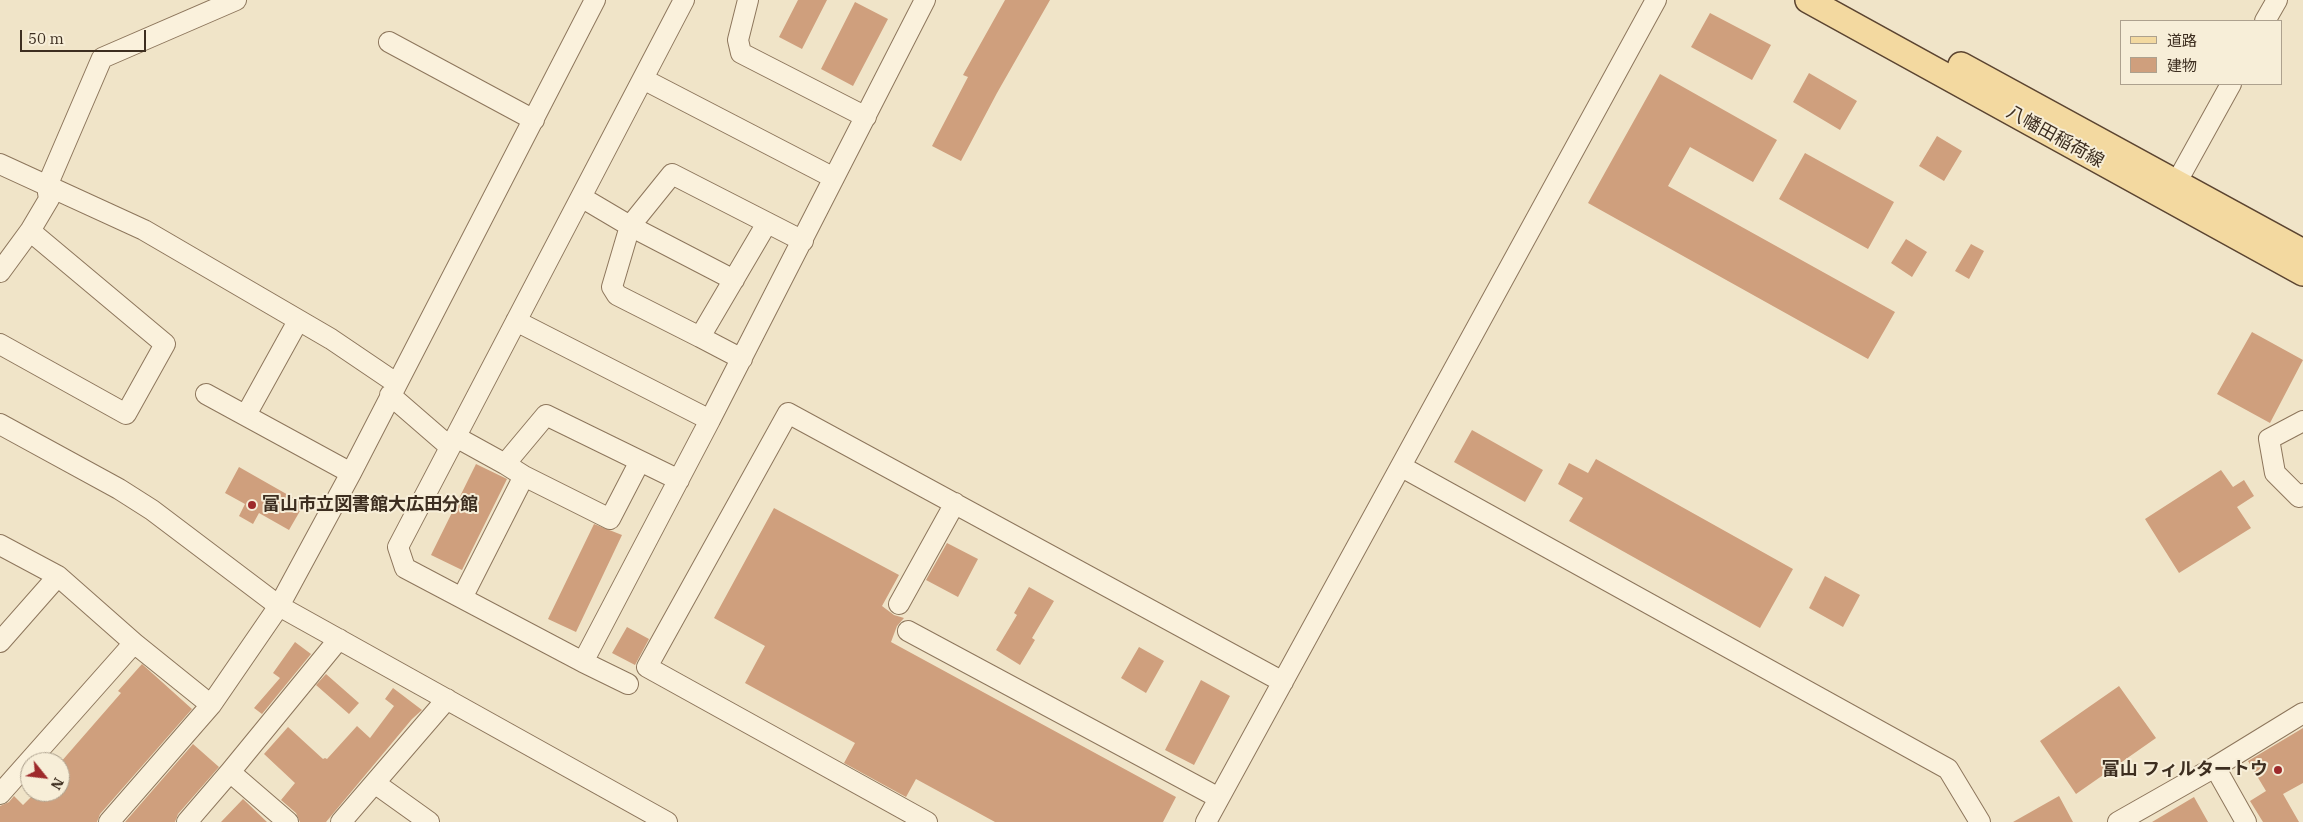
<!DOCTYPE html>
<meta charset="utf-8">
<style>
body{margin:0}
#map{position:relative;width:2303px;height:822px;overflow:hidden;background:#f0e4c8;font-family:"IBM Plex Serif","Noto Sans JP",serif}
canvas{display:block}
.legend{position:absolute;left:2120px;top:20px;width:162px;height:65px;box-sizing:border-box;background:#f7eed8;border:1px solid #ada18e;margin:0;padding:6px 9px;list-style:none;font-size:15px;color:#3d2e20}
.legend li{display:flex;align-items:center;gap:10px;height:25px}
.legend b{width:25px;border:1px solid #ada18e}
.north{position:absolute;left:20px;top:752px;width:50px;height:50px;box-sizing:border-box;background:#f7eed8;border:1px solid #ada18e;border-radius:50%;rotate:119deg;font-size:14px;font-weight:700;line-height:20px;text-align:center;color:#3d2e20}
.north::after{content:'';display:block;margin:auto;width:18px;height:22px;background:#9e2a2b;clip-path:polygon(50% 0,100% 100%,50% 72%,0 100%)}
.scale{position:absolute;left:20px;top:30px;width:126px;height:22px;box-sizing:border-box;border:2px solid #3d2e20;border-top:0;padding-left:6px;font-size:15px;line-height:18px;white-space:nowrap;color:#3d2e20;-webkit-text-stroke:4px #f7eed8;paint-order:stroke}
</style>
<div id="map">
<canvas width="2303" height="822"></canvas>
<ul class="legend">
<li><b style="height:6px;background:#f3d9a0"></b>道路</li>
<li><b style="height:14px;background:#cf9f7d"></b>建物</li>
</ul>
<div class="north">N</div>
<div class="scale">50 m</div>
</div>
<script>
const ctx = document.querySelector('canvas').getContext('2d');
ctx.lineJoin = 'round';
function fill(path, color) { ctx.fillStyle = color; ctx.fill(path, 'evenodd'); }
function stroke(path, color, width, dash) { ctx.strokeStyle = color; ctx.lineWidth = width; ctx.lineCap = dash ? 'butt' : 'round'; ctx.setLineDash(dash || []); ctx.stroke(path); }
function drawText(font, color, halo, rows, align = 'center') {
  ctx.font = font + ' "IBM Plex Serif","Noto Sans JP",serif'; ctx.lineWidth = 4; ctx.setLineDash([]); ctx.textBaseline = 'middle'; ctx.strokeStyle = halo; ctx.fillStyle = color; for (const [text, x, y, turn = 0] of rows) {
    ctx.save(); ctx.translate(x, y); ctx.rotate((+turn || 0) * Math.PI / 180); ctx.textAlign = isNaN(turn) ? turn : align; if (halo) ctx.strokeText(text, 0, 0); ctx.fillText(text, 0, 0); ctx.restore();
  }
}
const building = new Path2D(`
 M 798,0 L 827,0 L 802,49 L 779,37 Z
 M 1005,0 L 1050,0 L 997,93 L 961,161 L 932,146 L 968,77 L 963,75 Z
 M 855,2 L 888,19 L 853,86 L 821,69 Z
 M 1710,13 L 1771,45 L 1752,80 L 1691,47 Z
 M 1809,73 L 1857,101 L 1840,130 L 1793,102 Z
 M 1660,74 L 1777,140 L 1753,182 L 1690,147 L 1668,186 L 1895,312 L 1868,359 L 1588,203 Z
 M 1937,136 L 1962,151 L 1944,181 L 1919,166 Z
 M 1805,153 L 1894,202 L 1868,249 L 1779,199 Z
 M 1906,239 L 1927,252 L 1912,277 L 1891,263 Z
 M 1971,244 L 1984,251 L 1969,279 L 1955,271 Z
 M 2252,332 L 2303,360 L 2270,423 L 2217,394 Z
 M 1472,430 L 1543,470 L 1525,502 L 1454,462 Z
 M 1596,459 L 1793,569 L 1760,628 L 1569,521 L 1583,498 L 1558,484 L 1569,463 L 1588,473 Z
 M 476,464 L 507,479 L 462,570 L 431,555 Z
 M 239,467 L 304,504 L 289,530 L 259,513 L 253,524 L 239,516 L 245,504 L 225,493 Z
 M 2221,470 L 2233,487 L 2244,480 L 2254,496 L 2237,507 L 2251,528 L 2179,573 L 2145,519 Z
 M 774,508 L 899,575 L 882,606 L 894,615 L 904,618 L 897,626 L 891,642 L 1176,797 L 1163,822 L 995,822 L 916,779 L 906,797 L 844,763 L 855,743 L 745,683 L 765,646 L 714,618 Z
 M 594,524 L 622,535 L 576,632 L 548,619 Z
 M 947,543 L 978,559 L 958,597 L 926,580 Z
 M 1825,576 L 1860,595 L 1843,627 L 1809,608 Z
 M 1029,587 L 1054,601 L 1032,638 L 1035,640 L 1020,665 L 996,650 L 1017,615 L 1014,613 Z
 M 627,627 L 649,639 L 635,665 L 612,653 Z
 M 295,642 L 311,654 L 262,714 L 254,708 L 280,678 L 273,673 Z
 M 1139,647 L 1164,661 L 1146,693 L 1121,678 Z
 M 142,664 L 192,709 L 100,814 L 97,822 L 0,822 L 0,806 L 9,802 L 14,796 L 23,805 L 36,792 L 60,792 L 60,763 L 121,693 L 118,691 Z
 M 326,674 L 359,703 L 349,714 L 316,685 Z
 M 1201,680 L 1230,696 L 1194,765 L 1165,750 Z
 M 2119,686 L 2156,738 L 2076,794 L 2040,741 Z
 M 393,688 L 422,710 L 412,719 L 326,822 L 300,822 L 296,813 L 281,800 L 295,783 L 264,754 L 288,727 L 323,759 L 325,758 L 327,759 L 357,726 L 370,738 L 394,706 L 385,699 Z
 M 2303,728 L 2303,783 L 2283,794 L 2299,822 L 2263,822 L 2250,801 L 2266,791 L 2248,761 Z
 M 193,744 L 219,767 L 178,814 L 175,822 L 125,822 Z
 M 2059,796 L 2073,822 L 2013,822 Z
 M 2194,797 L 2208,822 L 2152,822 Z
 M 243,799 L 267,822 L 221,822 Z`);
const minor = new Path2D(`
 M 748,0 L 738,40 L 741,53 L 866,117
 M 2265,21 L 2277,0
 M 389,42 L 534,120
 M 643,79 L 834,178
 M 0,164 L 144,230 L 331,339 L 396,383
 M 2169,196 L 2231,84
 M 581,197 L 630,226 L 672,174 L 803,241
 M 30,231 L 49,199 L 47,186 L 102,58 L 236,0
 M 0,272 L 30,231 L 165,344 L 126,414 L 0,344
 M 516,321 L 710,420 L 925,0
 M 700,337 L 617,295 L 612,287 L 630,226 L 734,280
 M 742,359 L 700,337 L 767,223
 M 206,394 L 351,473
 M 390,395 L 450,447
 M 246,415 L 298,321
 M 2303,421 L 2269,439 L 2275,473 L 2299,497 L 2303,494
 M 0,424 L 119,489 L 152,510 L 279,606 L 667,822
 M 456,437 L 505,464 L 546,415 L 679,480
 M 505,464 L 524,476 L 610,519 L 640,461
 M 1402,467 L 1948,769 L 1980,822
 M 0,545 L 58,576 L 134,643 L 211,705
 M 462,598 L 524,476
 M 899,604 L 955,503
 M 908,631 L 1219,798
 M 0,642 L 58,576
 M 583,662 L 405,568 L 398,547 L 684,0
 M 628,684 L 583,662 L 710,420
 M 2215,767 L 2246,822
 M 376,784 L 429,822
 M 0,794 L 134,643
 M 109,822 L 211,705 L 279,606 L 351,473 L 595,0
 M 187,822 L 230,772
 M 288,822 L 230,772 L 339,639
 M 341,822 L 447,699
 M 927,822 L 647,667 L 788,413 L 1283,682
 M 1206,822 L 1656,0
 M 2118,822 L 2215,767 L 2303,713`);
const major = new Path2D(`
 M 1808,0 L 2303,273
 M 1961,65 L 2303,252`);
const markers = [
 [252,505,5,"#9e2a2b"],
 [2278,770,5,"#9e2a2b"]
];
const streetNames = [
 ["八幡田稲荷線",2055,137,29]
];
const poiNames = [
 ["富山市立図書館大広田分館",262,505],
 ["富山 フィルタートウ",2268,770,"right"]
];
fill(building, '#cf9f7d');
stroke(minor, '#8d765c', 22);
stroke(major, '#5b4430', 28);
stroke(minor, '#faf1dc', 20);
stroke(major, '#f3d9a0', 25);
for (const [x, y, r, color] of markers) { const dot = new Path2D(); dot.arc(x, y, r, 0, 2 * Math.PI); ctx.fillStyle = color; ctx.fill(dot); stroke(dot, '#f7eed8', 2); }
drawText('18px', '#3d2e20', '#f7eed8', streetNames);
drawText('bold 18px', '#3d2e20', '#f7eed8', poiNames, 'left');
</script>
